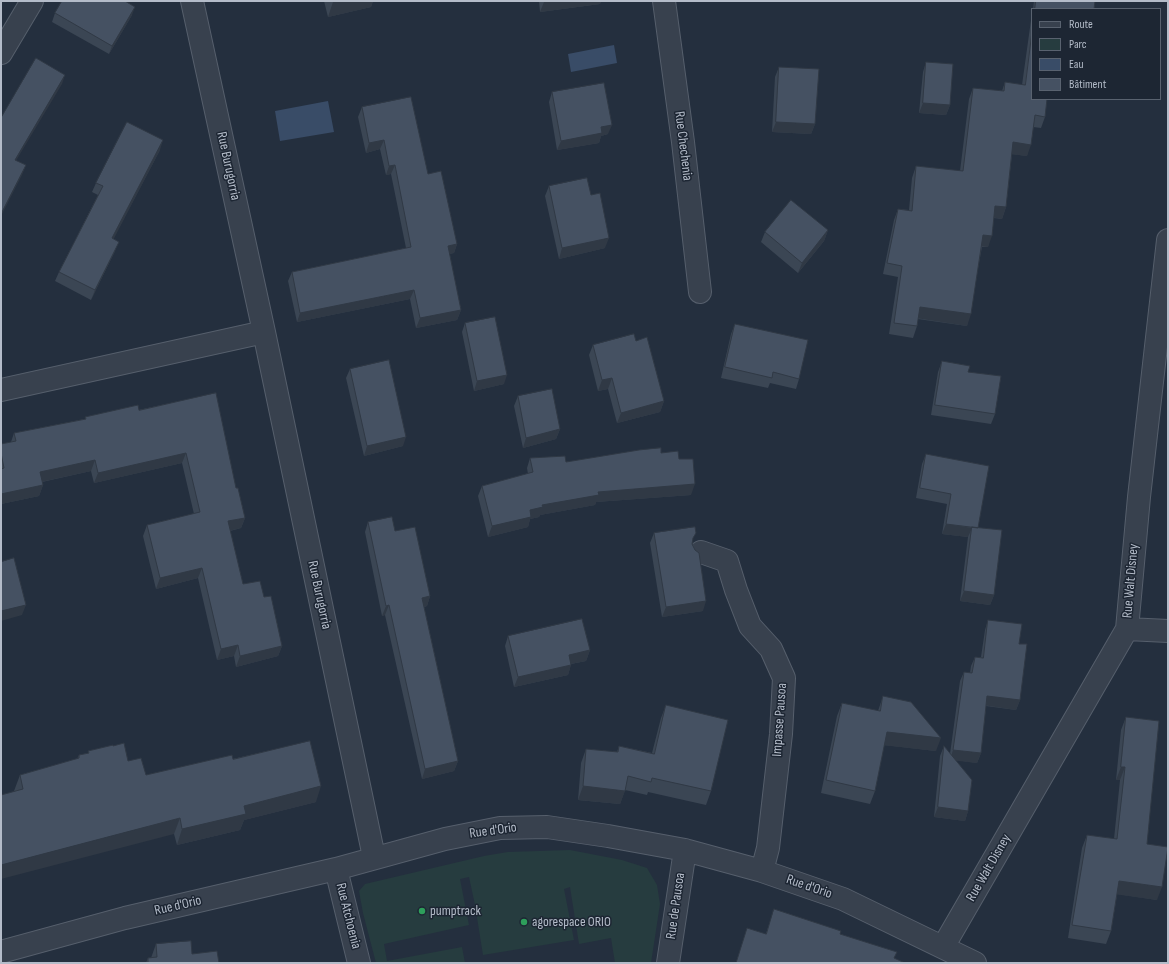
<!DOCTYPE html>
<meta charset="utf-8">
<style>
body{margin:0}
#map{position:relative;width:1169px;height:964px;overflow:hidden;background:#242f3e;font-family:"Sofia Sans Condensed",sans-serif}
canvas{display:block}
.frame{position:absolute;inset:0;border:2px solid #b4bcc9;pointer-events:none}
.legend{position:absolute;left:1031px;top:8px;width:130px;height:92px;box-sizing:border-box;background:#1d2633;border:1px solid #59626f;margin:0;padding:5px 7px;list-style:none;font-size:12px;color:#b4bcc9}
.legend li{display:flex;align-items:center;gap:8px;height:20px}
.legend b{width:20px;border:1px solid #59626f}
</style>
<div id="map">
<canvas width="1169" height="964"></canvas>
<div class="frame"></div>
<ul class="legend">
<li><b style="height:5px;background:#38414e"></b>Route</li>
<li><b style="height:11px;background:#263c3f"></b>Parc</li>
<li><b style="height:11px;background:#394c67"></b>Eau</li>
<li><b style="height:11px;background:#455162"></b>Bâtiment</li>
</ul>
</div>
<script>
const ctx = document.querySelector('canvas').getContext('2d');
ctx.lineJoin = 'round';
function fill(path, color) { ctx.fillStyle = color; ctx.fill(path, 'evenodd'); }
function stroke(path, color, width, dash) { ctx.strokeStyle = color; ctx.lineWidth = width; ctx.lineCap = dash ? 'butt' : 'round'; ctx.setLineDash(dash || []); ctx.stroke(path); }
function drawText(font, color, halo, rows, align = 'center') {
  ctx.font = font + ' "Sofia Sans Condensed",sans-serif'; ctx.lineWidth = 3; ctx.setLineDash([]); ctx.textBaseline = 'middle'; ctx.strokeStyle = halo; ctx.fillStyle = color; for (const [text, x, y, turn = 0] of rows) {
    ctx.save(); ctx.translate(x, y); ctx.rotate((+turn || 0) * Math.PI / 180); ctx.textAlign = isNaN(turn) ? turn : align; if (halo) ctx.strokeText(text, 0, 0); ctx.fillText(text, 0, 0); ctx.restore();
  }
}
const green = new Path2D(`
 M 570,850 L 622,860 L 647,868 L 657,885 L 660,904 L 651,963 L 615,963 L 611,938 L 579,944 L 570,887 L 564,889 L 574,940 L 483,955 L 475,905 L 469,877 L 460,879 L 469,925 L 384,944 L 387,961 L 462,947 L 465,963 L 376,963 L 363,913 L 359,891 L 365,884 L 484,856 L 508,852 Z`);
const water = new Path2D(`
 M 614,45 L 617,63 L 571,72 L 568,54 Z
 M 328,101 L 334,132 L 280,141 L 275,111 Z`);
const minor = new Path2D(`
 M 192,1 L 264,332 L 374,857
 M 664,1 L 683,142 L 700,292
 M 1,53 L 32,1
 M 1,390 L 264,332
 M 701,552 L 727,561 L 736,590 L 750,626 L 771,649 L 784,678 L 781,734 L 768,848 L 762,871
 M 1127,629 L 1168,631
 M 336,869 L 359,963
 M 943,947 L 1127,629 L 1139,497 L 1168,240
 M 1,952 L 125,918 L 336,869 L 445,839 L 500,828 L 547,827 L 608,836 L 685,850 L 762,871 L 843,899 L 975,963
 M 668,963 L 685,850`);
const wall = new Path2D(`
 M 324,1 L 373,1 L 371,7 L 328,17 Z
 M 539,1 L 601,1 L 600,4 L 540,12 Z
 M 1034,1 L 1095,1 L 1094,9 L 1033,9 Z
 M 55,13 L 132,15 L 109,54 L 52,22 Z
 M 1032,13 L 1032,99 L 1045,117 L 1041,128 L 1033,127 L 1027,156 L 1012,154 L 1006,207 L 1002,219 L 994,218 L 988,247 L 982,247 L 967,326 L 918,319 L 917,326 L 913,338 L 889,334 L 898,277 L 883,274 L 894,220 L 898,209 L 909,210 L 912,178 L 916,166 L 960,171 L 969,99 L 973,88 L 1002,91 L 1005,82 L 1022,85 Z
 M 926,62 L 950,105 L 946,115 L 919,113 L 923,72 Z
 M 779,67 L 815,124 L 811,134 L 772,132 L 775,77 Z
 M 552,92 L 608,134 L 601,136 L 599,143 L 557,150 L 549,102 Z
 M 362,107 L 428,174 L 457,244 L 454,253 L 449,254 L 461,310 L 457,320 L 416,328 L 410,299 L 297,322 L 288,281 L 292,272 L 406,248 L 391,174 L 386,175 L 380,149 L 366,153 L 358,117 Z
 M 160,150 L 113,239 L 115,251 L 91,300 L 55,281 L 59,272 L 98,195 L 92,192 L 96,183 Z
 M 549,186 L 591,195 L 605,248 L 559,259 L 545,196 Z
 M 828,230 L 824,241 L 798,273 L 761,242 L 765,232 Z
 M 465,323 L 504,384 L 474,391 L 462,332 Z
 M 735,324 L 799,379 L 796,389 L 770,383 L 768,388 L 721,378 L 731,334 Z
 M 636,341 L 664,401 L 660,412 L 617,423 L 608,389 L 598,391 L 589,355 L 593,345 Z
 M 942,361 L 968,372 L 995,414 L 991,424 L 931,415 L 938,372 Z
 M 350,369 L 403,446 L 364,456 L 346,378 Z
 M 518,396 L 560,429 L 556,439 L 523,448 L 514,406 Z
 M 139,410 L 236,488 L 245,518 L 241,528 L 230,531 L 243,584 L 264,597 L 282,646 L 278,656 L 236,667 L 234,656 L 217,660 L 198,578 L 156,589 L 143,536 L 147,525 L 194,514 L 182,463 L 94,483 L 91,471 L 42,482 L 43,485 L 39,496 L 1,504 L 1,444 L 11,442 L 14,433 L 85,419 L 85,417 Z
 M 661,453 L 679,459 L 691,495 L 596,502 L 595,505 L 540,515 L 539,517 L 530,519 L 528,527 L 488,537 L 478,496 L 482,486 L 528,474 L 527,468 L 530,458 L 566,462 Z
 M 926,454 L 978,528 L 994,595 L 990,605 L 960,601 L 968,537 L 942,534 L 947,504 L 916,498 L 922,464 Z
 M 368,522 L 395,531 L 430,596 L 427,606 L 424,607 L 458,761 L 454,771 L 422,779 L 385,615 L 382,616 L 365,532 Z
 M 654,533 L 693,543 L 695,550 L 703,611 L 662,617 L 650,543 Z
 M 988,620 L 1019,644 L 1020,700 L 1016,710 L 986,706 L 981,753 L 977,763 L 955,760 L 968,811 L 965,821 L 934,817 L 940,756 L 944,746 L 950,754 L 960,681 L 964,672 L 970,673 L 971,666 L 975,657 L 981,657 L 985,630 Z
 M 508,636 L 590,650 L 586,661 L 571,664 L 568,675 L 514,687 L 505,646 Z
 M 883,696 L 936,751 L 884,745 L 875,791 L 870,804 L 821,793 L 837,716 L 842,703 L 878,711 Z
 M 666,705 L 711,791 L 706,805 L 648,792 L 647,795 L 625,790 L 620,804 L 578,800 L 581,763 L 586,749 L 617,752 L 619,746 L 652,753 L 661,718 Z
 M 1126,717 L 1147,844 L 1157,900 L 1117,894 L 1111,931 L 1106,944 L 1068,938 L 1082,848 L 1087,835 L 1114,839 L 1120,780 L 1116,780 L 1121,730 Z
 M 113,746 L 128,761 L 146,775 L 233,759 L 316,802 L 244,820 L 240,830 L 177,845 L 174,834 L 14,791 L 20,775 L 77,759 L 79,755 L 88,753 L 88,751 Z
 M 156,944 L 192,954 L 219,963 L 146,963 L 148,958 L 151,958 Z`);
const shadedWall = new Path2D(`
 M 339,1 L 373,1 L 371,7 L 328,17 L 333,2 Z
 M 549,1 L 601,1 L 600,4 L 540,12 L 544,2 Z
 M 135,7 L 132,15 L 109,54 L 112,46 Z
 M 65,75 L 62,84 L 11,169 L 15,160 Z
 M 923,103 L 950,105 L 946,115 L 919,113 Z
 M 776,122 L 815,124 L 811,134 L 772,132 Z
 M 612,125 L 608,134 L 601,136 L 599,143 L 557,150 L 561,141 L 601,127 Z
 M 163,140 L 160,150 L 109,248 L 112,238 Z
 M 384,140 L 380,149 L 366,153 L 369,143 Z
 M 1013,142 L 1031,145 L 1027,156 L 1009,154 Z
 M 26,165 L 22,175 L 1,216 L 1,214 Z
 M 395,165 L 391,174 L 386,175 L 389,166 Z
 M 995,206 L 1006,207 L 1002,219 L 991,217 Z
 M 828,230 L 824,241 L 798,273 L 802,263 Z
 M 983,235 L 992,236 L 988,247 L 979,246 Z
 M 609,238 L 605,248 L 559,259 L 562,248 Z
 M 119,242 L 115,251 L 91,300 L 95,290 Z
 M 457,244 L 454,253 L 444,255 L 448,246 Z
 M 414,290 L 410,299 L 297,322 L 300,313 Z
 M 920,307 L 971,314 L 967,326 L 916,318 Z
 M 461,310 L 457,320 L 416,328 L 420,318 Z
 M 507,375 L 504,384 L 474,391 L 477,381 Z
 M 612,378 L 608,389 L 598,391 L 602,380 Z
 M 664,401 L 660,412 L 617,423 L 621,413 Z
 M 560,429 L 556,439 L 523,448 L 526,438 Z
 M 406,437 L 403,446 L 364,456 L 367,446 Z
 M 186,453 L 182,463 L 94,483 L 98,473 Z
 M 95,460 L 91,471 L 36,483 L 40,472 Z
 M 695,484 L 691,495 L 596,502 L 595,505 L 540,515 L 539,517 L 530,519 L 528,527 L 488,537 L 492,526 L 542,505 L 598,492 Z
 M 43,485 L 39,496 L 1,504 L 1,494 Z
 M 245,518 L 241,528 L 224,532 L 228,521 Z
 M 946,524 L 972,528 L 968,537 L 942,534 Z
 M 202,568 L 198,578 L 156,589 L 160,578 Z
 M 964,591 L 994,595 L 990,605 L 960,601 Z
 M 430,596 L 427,606 L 418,608 L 422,598 Z
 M 706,601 L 703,611 L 662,617 L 666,607 Z
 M 26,605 L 22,615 L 1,621 L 1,611 Z
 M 389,605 L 385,615 L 382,616 L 386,606 Z
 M 238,645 L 234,656 L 217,660 L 221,649 Z
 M 282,646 L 278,656 L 236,667 L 240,656 Z
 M 590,650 L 586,661 L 565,665 L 569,655 Z
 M 571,665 L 568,675 L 514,687 L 518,677 Z
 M 987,696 L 1020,700 L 1016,710 L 983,705 Z
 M 887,732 L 941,738 L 936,751 L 882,745 Z
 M 953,750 L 981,753 L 977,763 L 950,760 Z
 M 458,761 L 454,771 L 422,779 L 425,769 Z
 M 1121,767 L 1125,767 L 1120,780 L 1116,780 Z
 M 321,786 L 316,802 L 244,820 L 240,830 L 177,845 L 182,829 L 244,806 Z
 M 583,786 L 625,791 L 620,804 L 578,800 Z
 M 938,807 L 968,811 L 965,821 L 934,817 Z
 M 180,818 L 174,834 L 1,879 L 1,865 Z
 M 1119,881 L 1162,887 L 1157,900 L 1114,894 Z`);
const building = new Path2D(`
 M 62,1 L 125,1 L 135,7 L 112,46 L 55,13 Z
 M 1036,1 L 1095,1 L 1094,9 L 1035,9 Z
 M 1032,32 L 1032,99 L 1047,99 L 1045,117 L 1035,115 L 1031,145 L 1013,142 L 1006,207 L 995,206 L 992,236 L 983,235 L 971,314 L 920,307 L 917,326 L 894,323 L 902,266 L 887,263 L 898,209 L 912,211 L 916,166 L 963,171 L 973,88 L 1004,91 L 1005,82 L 1025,85 Z
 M 36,58 L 65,75 L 15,160 L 26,165 L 1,214 L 1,118 Z
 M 926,62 L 953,64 L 950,105 L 923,103 Z
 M 779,67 L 819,69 L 815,124 L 776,122 Z
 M 604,83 L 612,125 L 601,127 L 602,133 L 561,141 L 552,92 Z
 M 411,97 L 428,174 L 441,171 L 457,244 L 448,246 L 461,310 L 420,318 L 414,290 L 300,313 L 292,272 L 411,247 L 395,165 L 389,166 L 384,140 L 369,143 L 362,107 Z
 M 127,122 L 163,140 L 112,238 L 119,242 L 95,290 L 59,272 L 103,186 L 96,183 Z
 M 587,178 L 591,195 L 600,193 L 609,238 L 562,248 L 549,186 Z
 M 791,200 L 828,230 L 802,263 L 765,232 Z
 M 495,317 L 507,375 L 477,381 L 465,323 Z
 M 735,324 L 808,340 L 799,379 L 773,372 L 772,378 L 725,367 Z
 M 634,334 L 636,341 L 647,337 L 664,401 L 621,413 L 612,378 L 602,380 L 593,345 Z
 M 389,360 L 406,437 L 367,446 L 350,369 Z
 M 942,361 L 970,366 L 968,372 L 1001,376 L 995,414 L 935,405 Z
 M 552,389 L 560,429 L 526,438 L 518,396 Z
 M 216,393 L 236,488 L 238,488 L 245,518 L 228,521 L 243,584 L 260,581 L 264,597 L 271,596 L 282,646 L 240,656 L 238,645 L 221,649 L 202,568 L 160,578 L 147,525 L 200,512 L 186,453 L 98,473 L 95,460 L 40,472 L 43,485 L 1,494 L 1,469 L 4,468 L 1,453 L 1,444 L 16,441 L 14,433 L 86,419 L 85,417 L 138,405 L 139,410 Z
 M 661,448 L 661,453 L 678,451 L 679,459 L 693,459 L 695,484 L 598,492 L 599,495 L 542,505 L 543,507 L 530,510 L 531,517 L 492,526 L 482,486 L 533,472 L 530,458 L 565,456 L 566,462 L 639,450 Z
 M 926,454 L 989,466 L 978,528 L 946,524 L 951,494 L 920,488 Z
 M 392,517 L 395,531 L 415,527 L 430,596 L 422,598 L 458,761 L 425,769 L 389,605 L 386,606 L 368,522 Z
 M 695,527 L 696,533 L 693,538 L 692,544 L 695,550 L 699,553 L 706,601 L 666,607 L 654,533 Z
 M 972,527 L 1002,530 L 994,595 L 964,591 Z
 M 14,558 L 26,605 L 1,611 L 1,562 Z
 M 582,619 L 590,650 L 569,655 L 571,665 L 518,677 L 508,636 Z
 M 988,620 L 1022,624 L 1019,644 L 1027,644 L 1020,700 L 987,696 L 981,753 L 953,750 L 964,672 L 972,673 L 975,657 L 983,658 Z
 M 883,696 L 911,702 L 941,738 L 887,732 L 875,791 L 826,780 L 842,703 L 880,711 Z
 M 666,705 L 728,720 L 711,791 L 652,778 L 651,782 L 628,776 L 625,791 L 583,786 L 586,749 L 618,752 L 619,746 L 654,754 Z
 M 1126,717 L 1159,721 L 1147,844 L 1168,847 L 1162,887 L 1119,881 L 1111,931 L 1072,925 L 1087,835 L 1117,839 L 1125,767 L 1121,767 Z
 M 310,741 L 321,786 L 244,806 L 246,814 L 182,829 L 180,818 L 1,865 L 1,795 L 23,789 L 20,775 L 79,758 L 79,755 L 89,753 L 88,751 L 113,745 L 113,746 L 124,743 L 128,761 L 141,758 L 146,775 L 232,755 L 233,759 Z
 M 944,746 L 972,780 L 968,811 L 938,807 Z
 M 774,909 L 841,931 L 840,934 L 897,952 L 894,958 L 905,963 L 736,963 L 747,928 L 766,934 Z
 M 191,941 L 192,954 L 217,951 L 219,963 L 148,963 L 148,958 L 157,957 L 156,944 Z`);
const markers = [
 [422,911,4,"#2e9e5b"],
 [524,922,4,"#2e9e5b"]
];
const streetNames = [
 ["Rue Chechenia",683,146,83],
 ["Rue Burugorria",228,166,78],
 ["Rue Walt Disney",1131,581,-85],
 ["Rue Burugorria",319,595,78],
 ["Impasse Pausoa",780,720,-86],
 ["Rue d'Orio",493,831,-8],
 ["Rue Walt Disney",989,868,-60],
 ["Rue d'Orio",809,887,19],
 ["Rue d'Orio",178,906,-13],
 ["Rue de Pausoa",676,906,-82],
 ["Rue Atchoenia",348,916,76]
];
const poiNames = [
 ["pumptrack",430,911],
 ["agorespace ORIO",532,922]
];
fill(green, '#263c3f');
fill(water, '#394c67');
stroke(minor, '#565f6c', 24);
stroke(minor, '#38414e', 22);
fill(wall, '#3b4654');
fill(shadedWall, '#303945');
fill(building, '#455162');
stroke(building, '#303945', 1);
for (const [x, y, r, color] of markers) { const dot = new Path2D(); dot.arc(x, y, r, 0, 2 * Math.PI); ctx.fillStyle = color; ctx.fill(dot); stroke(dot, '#1d2633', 1.5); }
drawText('14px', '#b4bcc9', '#1d2633', streetNames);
drawText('14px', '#b4bcc9', '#1d2633', poiNames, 'left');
</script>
